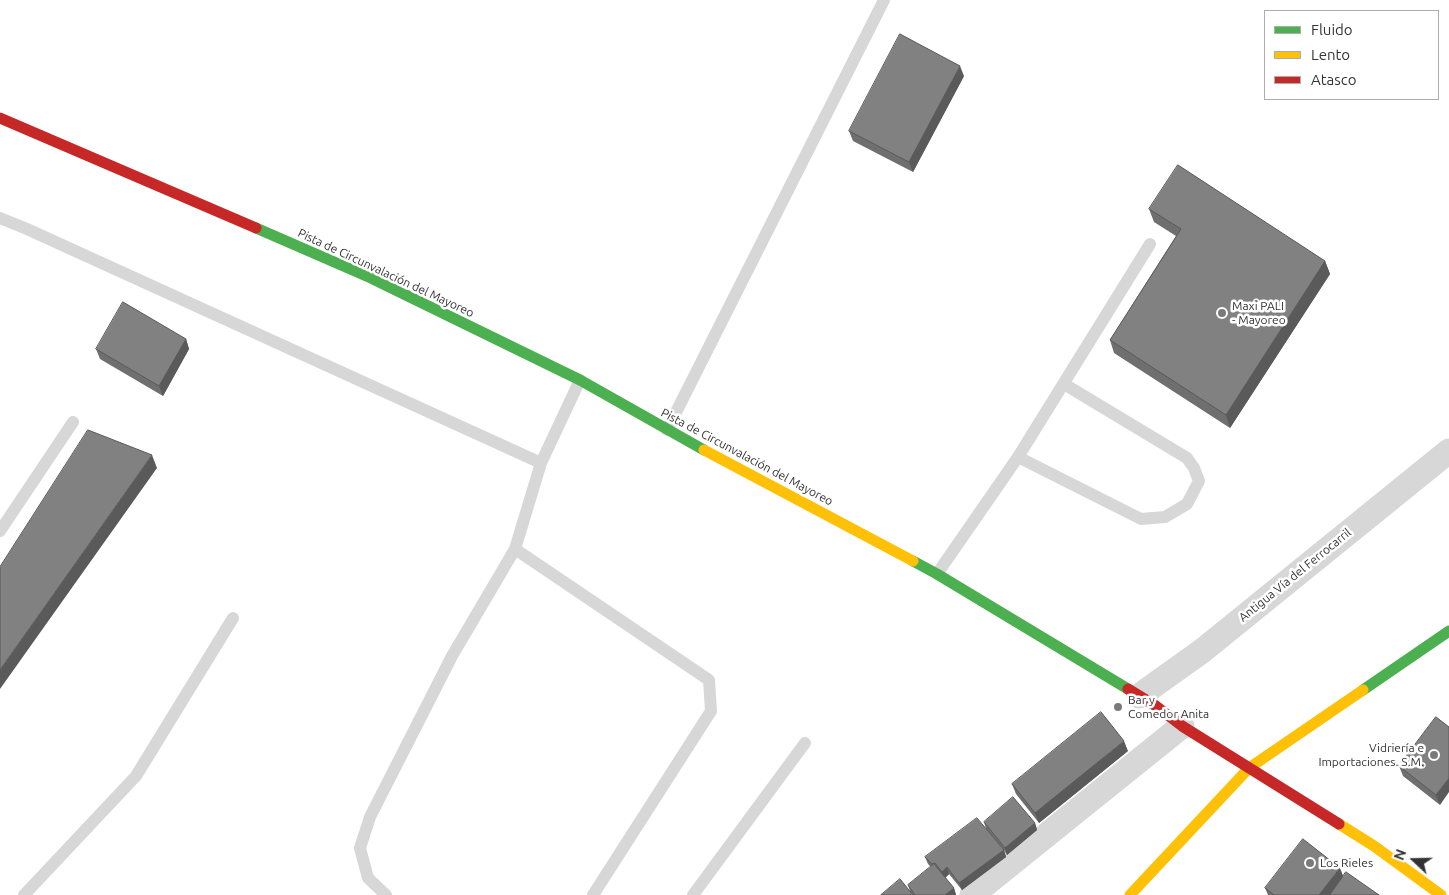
<!DOCTYPE html>
<meta charset="utf-8">
<style>
body{margin:0}
#map{position:relative;width:1449px;height:895px;overflow:hidden;background:#fff;font-family:Ubuntu,sans-serif}
canvas{display:block}
.legend{position:absolute;left:1264px;top:10px;width:175px;height:90px;box-sizing:border-box;background:#fff;border:1px solid #adadad;margin:0;padding:6px 9px;list-style:none;font-size:15px;color:#333}
.legend li{display:flex;align-items:center;gap:10px;height:25px}
.legend b{width:25px;border:1px solid #adadad}
.north{position:absolute;left:1389px;top:835px;width:50px;height:50px;-webkit-text-stroke:4px #fff;paint-order:stroke;rotate:291deg;font-size:14px;font-weight:700;line-height:20px;text-align:center;color:#333}
.north::after{content:'';display:block;margin:auto;width:18px;height:22px;background:#333;clip-path:polygon(50% 0,100% 100%,50% 72%,0 100%)}
</style>
<div id="map">
<canvas width="1449" height="895"></canvas>
<ul class="legend">
<li><b style="height:6px;background:#4caf50"></b>Fluido</li>
<li><b style="height:6px;background:#ffc107"></b>Lento</li>
<li><b style="height:6px;background:#c62828"></b>Atasco</li>
</ul>
<div class="north">N</div>
</div>
<script>
const ctx = document.querySelector('canvas').getContext('2d');
ctx.lineJoin = 'round';
function stroke(path, color, width, dash) { ctx.strokeStyle = color; ctx.lineWidth = width; ctx.lineCap = dash ? 'butt' : 'round'; ctx.setLineDash(dash || []); ctx.stroke(path); }
function fill(path, color) { ctx.fillStyle = color; ctx.fill(path, 'evenodd'); }
function drawText(font, color, halo, rows, align = 'center') {
  ctx.font = font + ' Ubuntu,sans-serif'; ctx.lineWidth = 5; ctx.setLineDash([]); ctx.textBaseline = 'middle'; ctx.strokeStyle = halo; ctx.fillStyle = color; for (const [text, x, y, turn = 0] of rows) {
    ctx.save(); ctx.translate(x, y); ctx.rotate((+turn || 0) * Math.PI / 180); ctx.textAlign = isNaN(turn) ? turn : align; if (halo) ctx.strokeText(text, 0, 0); ctx.fillText(text, 0, 0); ctx.restore();
  }
}
const lane = new Path2D(`
 M 0,218 L 27,229 L 541,463 L 580,380
 M 667,430 L 884,0
 M 1018,457 L 1141,519 L 1165,517 L 1187,504 L 1199,481 L 1194,468 L 1187,458 L 1064,384
 M 0,531 L 73,422
 M 515,549 L 709,680 L 711,711 L 593,895
 M 937,574 L 1018,457 L 1150,244
 M 24,895 L 136,776 L 233,618
 M 386,895 L 368,878 L 360,848 L 370,817 L 452,656 L 515,549 L 541,463
 M 693,895 L 805,743`);
const street = new Path2D(`
 M 1139,696 L 1202,651 L 1449,451
 M 972,895 L 1182,726`);
const fast = new Path2D(`
 M 256,228 L 371,278 L 580,380 L 704,450
 M 913,561 L 937,574 L 1128,689
 M 1363,690 L 1449,631`);
const slow = new Path2D(`
 M 704,450 L 913,561
 M 1339,824 L 1374,846 L 1441,895
 M 1130,895 L 1249,768 L 1363,690`);
const jam = new Path2D(`
 M 0,118 L 256,228
 M 1128,689 L 1156,706 L 1182,726 L 1339,824`);
const wall = new Path2D(`
 M 964,76 L 913,172 L 853,141 L 849,131 Z
 M 1149,209 L 1325,261 L 1330,274 L 1230,428 L 1114,353 L 1110,340 L 1176,236 L 1154,222 Z
 M 186,339 L 189,349 L 163,396 L 100,359 L 96,349 Z
 M 1436,717 L 1440,805 L 1403,776 L 1399,766 Z
 M 1128,751 L 1039,823 L 1016,794 L 1012,784 Z
 M 984,822 L 1035,823 L 1037,830 L 1007,855 L 1004,850 L 1006,857 L 962,890 L 949,874 L 945,878 L 954,888 L 956,895 L 881,895 L 910,891 L 908,885 L 931,867 L 928,864 L 925,857 L 1002,848 L 986,829 Z
 M 1343,876 L 1380,895 L 1268,895 L 1265,888 Z`);
const shadedWall = new Path2D(`
 M 960,66 L 964,76 L 913,172 L 909,162 Z
 M 1325,261 L 1330,274 L 1230,428 L 1226,415 Z
 M 186,339 L 189,349 L 163,396 L 159,386 Z
 M 152,455 L 157,468 L 0,689 L 0,670 Z
 M 1124,741 L 1128,751 L 1039,823 L 1035,813 Z
 M 1449,778 L 1449,792 L 1440,805 L 1436,795 Z
 M 1035,823 L 1037,830 L 1007,855 L 1005,848 Z
 M 1004,850 L 1006,857 L 962,890 L 959,883 Z
 M 947,867 L 949,874 L 944,879 L 942,872 Z
 M 1340,868 L 1344,878 L 1331,895 L 1319,895 Z
 M 954,888 L 956,895 L 945,895 Z`);
const building = new Path2D(`
 M 900,34 L 960,66 L 909,162 L 849,131 Z
 M 1178,165 L 1325,261 L 1226,415 L 1110,340 L 1181,229 L 1149,209 Z
 M 123,302 L 186,339 L 159,386 L 96,349 Z
 M 88,430 L 152,455 L 0,670 L 0,567 Z
 M 1101,712 L 1124,741 L 1035,813 L 1012,784 Z
 M 1436,717 L 1449,727 L 1449,778 L 1436,795 L 1399,766 Z
 M 1013,797 L 1035,823 L 1005,848 L 984,822 Z
 M 977,818 L 1004,850 L 959,883 L 947,867 L 942,872 L 935,863 L 932,864 L 925,857 Z
 M 1303,839 L 1340,868 L 1319,895 L 1274,895 L 1265,888 Z
 M 934,864 L 954,888 L 945,895 L 915,895 L 908,885 Z
 M 1346,872 L 1379,895 L 1330,895 Z
 M 900,879 L 913,895 L 881,895 Z`);
const markers = [
 [1222,313,5,"#7a7a7a"],
 [1118,707,5,"#7a7a7a"],
 [1434,755,5,"#7a7a7a"],
 [1310,863,5,"#7a7a7a"]
];
const streetNames = [
 ["Pista de Circunvalación del Mayoreo",386,273,25],
 ["Pista de Circunvalación del Mayoreo",747,457,28],
 ["Antigua Vía del Ferrocarril",1295,575,-39]
];
const poiNames = [
 ["Maxi PALI",1232,306],
 ["- Mayoreo",1232,320],
 ["Bar y",1128,700],
 ["Comedor Anita",1128,714],
 ["Vidriería e",1424,748,"right"],
 ["Importaciones. S.M.",1424,762,"right"],
 ["Los Rieles",1320,863]
];
stroke(lane, '#d7d7d7', 12);
stroke(street, '#d7d7d7', 25);
stroke(fast, '#4caf50', 11);
stroke(slow, '#ffc107', 11);
stroke(jam, '#c62828', 11);
fill(wall, '#6f6f6f');
fill(shadedWall, '#5a5a5a');
fill(building, '#818181');
stroke(building, '#5a5a5a', 1);
for (const [x, y, r, color] of markers) { const dot = new Path2D(); dot.arc(x, y, r, 0, 2 * Math.PI); ctx.fillStyle = color; ctx.fill(dot); stroke(dot, '#fff', 2); }
drawText('12px', '#333', '#fff', streetNames);
drawText('12px', '#333', '#fff', poiNames, 'left');
</script>
